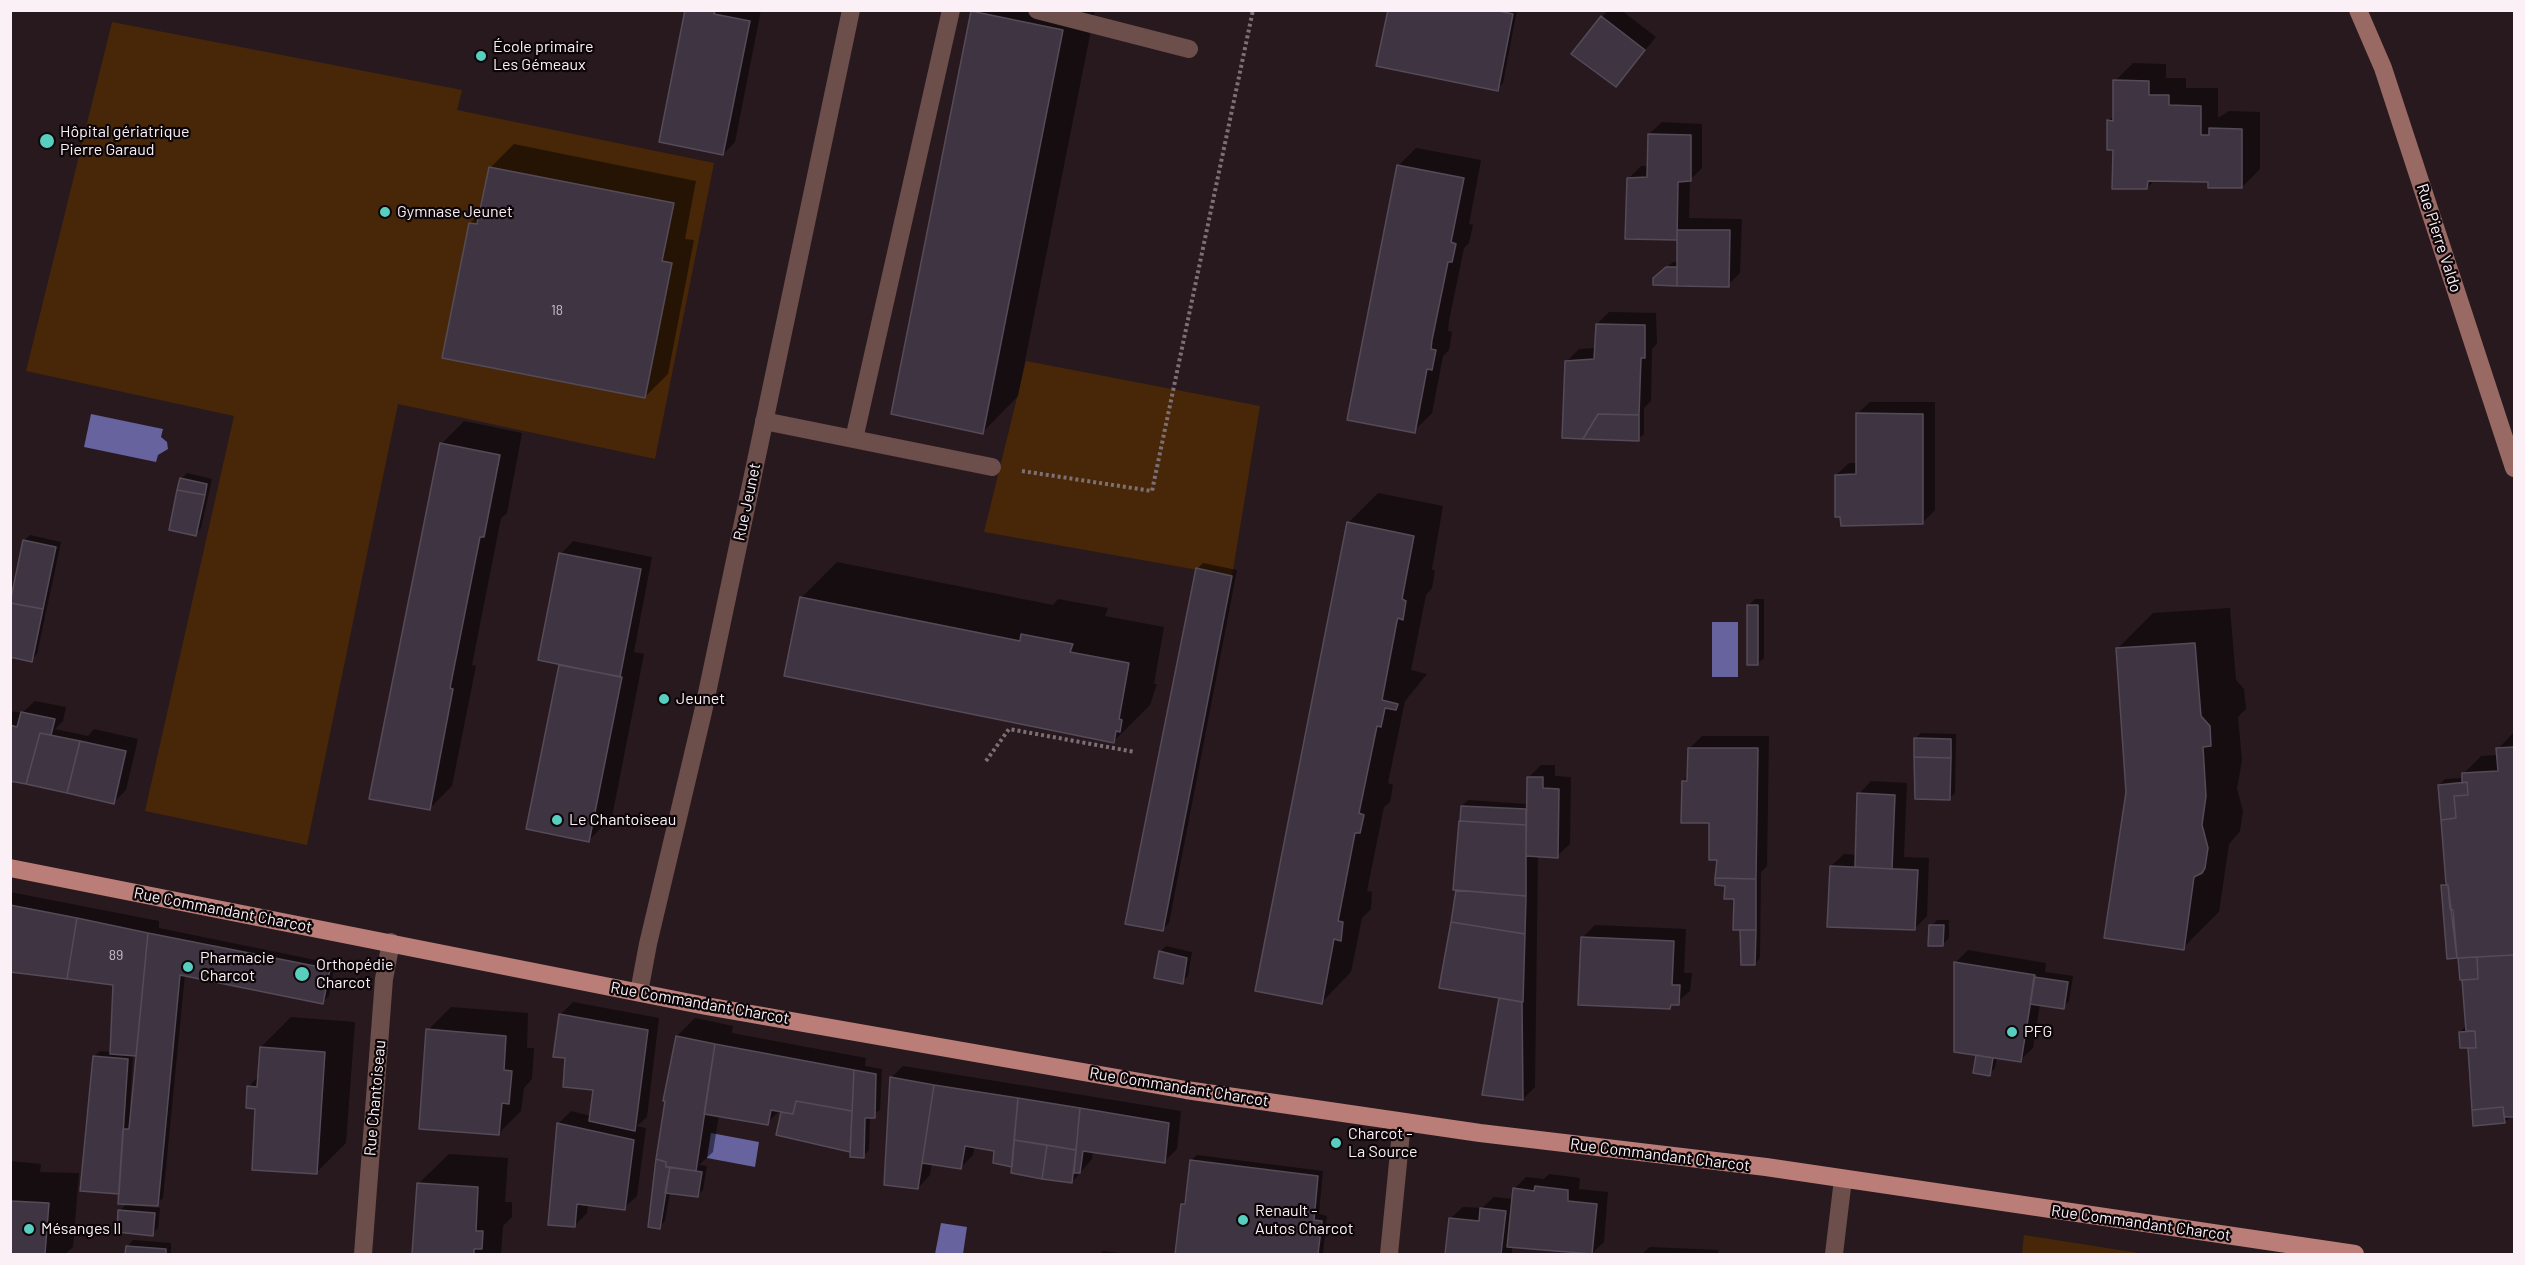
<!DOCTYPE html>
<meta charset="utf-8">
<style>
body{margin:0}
#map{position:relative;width:2525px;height:1265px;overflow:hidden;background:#28191f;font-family:Barlow,sans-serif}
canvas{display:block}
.frame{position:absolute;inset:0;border:12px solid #fbf0f5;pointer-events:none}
</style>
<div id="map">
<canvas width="2525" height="1265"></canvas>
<div class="frame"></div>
</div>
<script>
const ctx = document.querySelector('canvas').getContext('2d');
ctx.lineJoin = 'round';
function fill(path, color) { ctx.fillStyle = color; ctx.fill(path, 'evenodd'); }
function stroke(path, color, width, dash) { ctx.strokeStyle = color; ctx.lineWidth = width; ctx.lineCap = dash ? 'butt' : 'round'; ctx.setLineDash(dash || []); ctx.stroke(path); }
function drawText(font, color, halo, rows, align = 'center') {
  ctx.font = font + ' Barlow,sans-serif'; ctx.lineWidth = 4.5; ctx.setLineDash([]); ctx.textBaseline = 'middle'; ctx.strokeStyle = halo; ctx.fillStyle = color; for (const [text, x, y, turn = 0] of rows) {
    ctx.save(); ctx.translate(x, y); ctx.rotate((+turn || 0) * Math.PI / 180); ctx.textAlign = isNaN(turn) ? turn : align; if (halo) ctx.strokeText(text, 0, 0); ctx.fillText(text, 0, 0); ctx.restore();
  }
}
const green = new Path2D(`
 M 112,22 L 462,90 L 457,110 L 714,163 L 655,459 L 398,404 L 307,845 L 145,811 L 234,416 L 26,371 Z
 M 1026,361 L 1260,406 L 1232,576 L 984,532 Z
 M 2024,1235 L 2145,1254 L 2022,1254 Z`);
const water = new Path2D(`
 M 91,414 L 163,429 L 161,437 L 167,442 L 168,449 L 158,455 L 156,462 L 84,447 Z
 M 1712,622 L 1738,622 L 1738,677 L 1712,677 Z
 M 711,1133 L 759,1142 L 755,1167 L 707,1158 Z
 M 941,1223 L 967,1227 L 963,1254 L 935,1254 Z`);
const shadow = new Path2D(`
 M 687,10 L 761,10 L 735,142 L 723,154 Z
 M 973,10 L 1095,10 L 1018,396 L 983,432 Z
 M 1389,10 L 1517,10 L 1503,83 L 1497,89 Z
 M 1608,10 L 1621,10 L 1656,37 L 1616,85 L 1602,17 Z
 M 2133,63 L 2166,64 L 2166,78 L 2186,78 L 2186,88 L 2218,88 L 2218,118 L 2229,111 L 2260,112 L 2260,169 L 2242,187 L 2210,180 L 2155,180 L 2147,188 L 2114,148 L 2108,121 L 2115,115 L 2115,81 Z
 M 1662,122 L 1702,124 L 1702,168 L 1690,180 L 1689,218 L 1742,219 L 1740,273 L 1728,285 L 1661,272 L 1673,262 L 1679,262 L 1679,238 L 1629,178 L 1641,166 L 1649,166 L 1649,134 Z
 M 514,144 L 696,181 L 685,239 L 694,240 L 668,374 L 645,397 L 470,223 L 481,212 L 491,167 Z
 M 1416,148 L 1481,160 L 1469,224 L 1473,225 L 1469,243 L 1464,248 L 1449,321 L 1448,331 L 1452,332 L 1449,350 L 1443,356 L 1432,413 L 1414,431 L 1398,166 Z
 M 1609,312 L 1656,313 L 1657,344 L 1652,349 L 1651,401 L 1644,408 L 1644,434 L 1638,439 L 1566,362 L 1579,349 L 1596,348 L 1597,324 Z
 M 1870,402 L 1935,402 L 1935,510 L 1922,523 L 1836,475 L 1849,463 L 1857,463 L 1857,414 Z
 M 464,421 L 522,433 L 507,513 L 501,518 L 472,665 L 476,666 L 452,786 L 429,809 L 441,444 Z
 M 187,473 L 212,479 L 201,528 L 196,534 L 181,479 Z
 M 1378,493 L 1443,506 L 1432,569 L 1435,571 L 1432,588 L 1426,595 L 1411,670 L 1427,674 L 1405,701 L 1388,783 L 1393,785 L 1390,802 L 1384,807 L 1367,891 L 1372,892 L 1371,909 L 1362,918 L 1351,972 L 1321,1003 L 1348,523 Z
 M 30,535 L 61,542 L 37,654 L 31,660 L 24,541 Z
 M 573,541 L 652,557 L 634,652 L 644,654 L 612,817 L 589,840 L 560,665 L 561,554 Z
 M 837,562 L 1053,605 L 1058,599 L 1108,608 L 1105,616 L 1164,627 L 1154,684 L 1157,684 L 1150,705 L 1114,741 L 801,598 Z
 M 1203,563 L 1237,570 L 1169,923 L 1163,929 L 1197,569 Z
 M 1755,599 L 1764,599 L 1764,658 L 1758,663 L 1749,605 Z
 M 2230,608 L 2236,680 L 2244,689 L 2246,709 L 2238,717 L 2242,760 L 2237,789 L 2243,811 L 2240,831 L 2229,844 L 2219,912 L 2183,948 L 2127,792 L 2117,649 L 2153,613 Z
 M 35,701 L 66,707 L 63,721 L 55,729 L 88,736 L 94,729 L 138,739 L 126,790 L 114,802 L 10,779 L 10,711 L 22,713 Z
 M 2514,732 L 2514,1115 L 2504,1122 L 2460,1032 L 2466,1026 L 2464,980 L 2466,978 L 2462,978 L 2460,957 L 2449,957 L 2442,885 L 2447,881 L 2439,785 L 2445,779 L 2463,778 L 2463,774 L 2481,756 L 2498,755 L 2498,749 Z
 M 1921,733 L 1956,734 L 1955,793 L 1949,799 L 1916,738 Z
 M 1702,736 L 1769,736 L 1767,866 L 1761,872 L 1760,958 L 1755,964 L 1742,929 L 1735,897 L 1726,884 L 1711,822 L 1683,781 L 1689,775 L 1689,749 Z
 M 1541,765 L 1555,765 L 1555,776 L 1571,777 L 1570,844 L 1557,856 L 1538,855 L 1535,1087 L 1523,1099 L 1484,1094 L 1501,997 L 1458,889 L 1461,822 L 1462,806 L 1468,800 L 1528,804 L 1529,777 Z
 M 1871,781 L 1907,783 L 1904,857 L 1929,858 L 1927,916 L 1915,928 L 1831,866 L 1844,854 L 1857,855 L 1859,794 Z
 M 10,892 L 159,921 L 159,928 L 335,964 L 329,996 L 323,1002 L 185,974 L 163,1198 L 157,1204 L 134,1203 L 134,1206 L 160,1208 L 158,1228 L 152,1234 L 119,1211 L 128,1203 L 121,1193 L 94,1056 L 100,1051 L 111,1052 L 115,984 L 10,970 ZM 138,1052 L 132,1107 L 130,1106 L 133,1055 Z
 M 1937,920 L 1949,920 L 1949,938 L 1943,944 L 1931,926 Z
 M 1595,925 L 1686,929 L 1684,973 L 1692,973 L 1690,991 L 1670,1008 L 1583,937 Z
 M 1166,946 L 1192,952 L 1188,976 L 1182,982 L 1160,952 Z
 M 1968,950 L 2046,963 L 2045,972 L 2073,976 L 2069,1001 L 2063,1007 L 2040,1004 L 2033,1048 L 2020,1060 L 1997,1057 L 1995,1068 L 1989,1074 L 1977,1054 L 1956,962 Z
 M 573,1002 L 659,1018 L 647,1117 L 637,1126 L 646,1128 L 637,1196 L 624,1208 L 588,1204 L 587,1213 L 574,1226 L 559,1123 L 571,1111 L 591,1116 L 595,1089 L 566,1057 L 560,1015 Z
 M 451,1007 L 528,1013 L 527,1048 L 534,1048 L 532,1079 L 524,1088 L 521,1111 L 498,1134 L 428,1030 Z
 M 291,1017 L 355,1022 L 346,1143 L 316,1173 L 257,1108 L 248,1087 L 259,1076 L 261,1047 Z
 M 695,1018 L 733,1026 L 732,1033 L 866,1058 L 865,1066 L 882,1069 L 880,1110 L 870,1116 L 869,1150 L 863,1156 L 852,1148 L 850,1150 L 778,1134 L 783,1111 L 780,1110 L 767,1123 L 719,1115 L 713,1152 L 699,1165 L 707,1166 L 703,1190 L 697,1196 L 670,1192 L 665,1221 L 659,1227 L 677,1036 Z
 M 903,1066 L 1181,1111 L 1177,1149 L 1164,1162 L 1093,1151 L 1092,1159 L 1072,1182 L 1013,1165 L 996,1150 L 975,1146 L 973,1155 L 961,1167 L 932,1163 L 930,1175 L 918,1188 L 891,1078 Z
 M 449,1154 L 508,1158 L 505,1202 L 512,1202 L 512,1217 L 503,1226 L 501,1254 L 414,1254 L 418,1184 Z
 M 1197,1155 L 1323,1171 L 1319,1214 L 1327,1216 L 1323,1254 L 1177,1254 L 1182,1204 L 1187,1199 L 1191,1160 Z
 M 10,1161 L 41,1164 L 40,1172 L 79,1173 L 73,1247 L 65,1254 L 10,1254 Z
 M 1549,1174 L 1580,1178 L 1579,1189 L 1608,1192 L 1604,1242 L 1591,1254 L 1512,1246 L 1512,1253 L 1529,1254 L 1446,1254 L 1450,1219 L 1463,1207 L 1482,1208 L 1494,1197 L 1513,1199 L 1514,1189 L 1526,1177 L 1544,1179 Z
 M 133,1240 L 171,1243 L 171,1254 L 127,1254 L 128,1246 Z
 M 1650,1247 L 1719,1250 L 1718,1253 L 1726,1254 L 1642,1254 Z
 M 1103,1251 L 1130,1254 L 1100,1254 Z`);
const building = new Path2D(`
 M 685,10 L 715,10 L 714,14 L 750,21 L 723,155 L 659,142 Z
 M 1388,10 L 1494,10 L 1513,14 L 1498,91 L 1376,66 Z
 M 971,11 L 1063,30 L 983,434 L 891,414 Z
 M 1601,16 L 1645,50 L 1616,87 L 1571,54 Z
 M 2113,80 L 2149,81 L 2149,95 L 2169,95 L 2169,105 L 2201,106 L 2201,135 L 2209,135 L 2209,128 L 2242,129 L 2242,188 L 2208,188 L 2208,182 L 2148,181 L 2147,189 L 2112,189 L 2113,150 L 2107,150 L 2107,120 L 2113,121 Z
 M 1648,134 L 1691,135 L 1691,181 L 1678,182 L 1677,240 L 1625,239 L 1627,178 L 1647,177 Z
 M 1397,165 L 1464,178 L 1451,242 L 1456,244 L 1452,262 L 1448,262 L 1432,340 L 1431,349 L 1436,350 L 1432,370 L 1427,369 L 1415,433 L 1347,420 Z
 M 489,167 L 674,203 L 662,261 L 672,263 L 645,398 L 442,358 L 469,223 L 477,224 Z
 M 1677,230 L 1730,230 L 1729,287 L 1677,286 Z
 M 1666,267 L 1677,267 L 1677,286 L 1653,285 L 1653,278 Z
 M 1596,324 L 1645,325 L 1645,358 L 1641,358 L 1639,415 L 1598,414 L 1583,439 L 1562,438 L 1565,361 L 1594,359 Z
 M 1856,413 L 1923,414 L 1923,524 L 1841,526 L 1840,517 L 1835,517 L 1835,475 L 1856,474 Z
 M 1598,414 L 1639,415 L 1639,441 L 1583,439 Z
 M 440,443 L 500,455 L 484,537 L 480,537 L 450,688 L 453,689 L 430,810 L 369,799 Z
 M 180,478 L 207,484 L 205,495 L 177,490 Z
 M 177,490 L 205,495 L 196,536 L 169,530 Z
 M 1347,522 L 1414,536 L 1402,599 L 1406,601 L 1403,620 L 1398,618 L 1397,621 L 1382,700 L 1398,704 L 1396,710 L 1385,708 L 1381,727 L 1377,726 L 1359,813 L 1364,815 L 1360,833 L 1355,833 L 1338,921 L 1343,922 L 1341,941 L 1334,939 L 1322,1004 L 1255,991 Z
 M 23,540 L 56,547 L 43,609 L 10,603 Z
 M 559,553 L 641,569 L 620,677 L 538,660 Z
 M 1196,568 L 1232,576 L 1163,931 L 1125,924 Z
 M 800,597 L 1020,641 L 1021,634 L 1073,644 L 1070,652 L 1129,663 L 1119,719 L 1122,720 L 1120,732 L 1116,731 L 1114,743 L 784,676 Z
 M 10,603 L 43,609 L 32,662 L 10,657 Z
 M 1747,605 L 1758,605 L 1758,665 L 1747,665 Z
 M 2195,643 L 2201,716 L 2210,726 L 2211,746 L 2203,747 L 2206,796 L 2202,825 L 2208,848 L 2205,868 L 2202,873 L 2194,877 L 2184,950 L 2104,938 L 2126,792 L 2116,648 Z
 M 559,665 L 622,677 L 589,842 L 526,829 Z
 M 21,712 L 55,719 L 51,735 L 40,733 L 26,784 L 10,781 L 10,725 L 17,727 Z
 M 40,733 L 80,741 L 67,793 L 26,784 Z
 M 1914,738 L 1951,739 L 1951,758 L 1914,757 Z
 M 80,741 L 126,751 L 114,804 L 67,793 Z
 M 2514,747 L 2514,955 L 2457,958 L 2453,910 L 2450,909 L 2448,885 L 2446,884 L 2441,820 L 2456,818 L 2454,796 L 2468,795 L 2467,782 L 2462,783 L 2462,773 L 2498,771 L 2496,748 Z
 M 1688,748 L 1758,748 L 1756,879 L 1715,878 L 1717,860 L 1709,860 L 1709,823 L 1681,823 L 1682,781 L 1687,781 Z
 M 1914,757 L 1951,758 L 1950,800 L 1915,799 Z
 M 1527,777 L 1543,777 L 1543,788 L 1559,789 L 1558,858 L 1526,856 Z
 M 2467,782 L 2468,795 L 2454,796 L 2456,818 L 2441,820 L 2438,785 Z
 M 1857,793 L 1895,795 L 1892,869 L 1855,867 Z
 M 1461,806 L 1526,809 L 1526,825 L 1460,821 Z
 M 1459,821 L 1526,825 L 1526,896 L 1453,890 Z
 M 1830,866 L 1918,870 L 1915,930 L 1827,927 Z
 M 1715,878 L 1756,879 L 1756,930 L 1733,930 L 1734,899 L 1724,899 L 1725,886 L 1715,885 Z
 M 2441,885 L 2448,885 L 2457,958 L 2447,959 Z
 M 1456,890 L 1526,896 L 1525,934 L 1451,922 Z
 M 10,905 L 77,918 L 67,979 L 10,972 Z
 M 77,918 L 148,933 L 136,1056 L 110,1054 L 113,985 L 67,979 Z
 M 1451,922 L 1525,934 L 1523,1002 L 1439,988 Z
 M 1929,925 L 1944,925 L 1943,946 L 1928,946 Z
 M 1740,930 L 1756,930 L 1755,965 L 1741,965 Z
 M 148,933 L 330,969 L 323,1004 L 180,975 L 158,1206 L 118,1204 L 123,1129 L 129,1129 Z
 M 1581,937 L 1674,941 L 1672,985 L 1680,985 L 1679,1005 L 1671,1005 L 1670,1009 L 1578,1005 Z
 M 1159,951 L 1187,958 L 1183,984 L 1154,978 Z
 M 2514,955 L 2514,1117 L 2504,1117 L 2503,1107 L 2472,1110 L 2468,1048 L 2476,1048 L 2475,1031 L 2466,1031 L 2462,980 L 2478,979 L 2477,957 Z
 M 2477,957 L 2478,979 L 2460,980 L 2458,958 Z
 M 1954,962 L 2035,975 L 2021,1062 L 1954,1052 Z
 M 2034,977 L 2068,982 L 2064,1009 L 2030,1004 Z
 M 1499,998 L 1522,1002 L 1523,1100 L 1482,1095 Z
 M 559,1014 L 648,1030 L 635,1131 L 589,1121 L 593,1090 L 563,1087 L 565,1058 L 553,1057 Z
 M 426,1029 L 506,1036 L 504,1070 L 512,1071 L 509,1104 L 502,1103 L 499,1135 L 419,1129 Z
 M 2475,1031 L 2476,1048 L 2460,1048 L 2459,1032 Z
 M 676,1036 L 715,1044 L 696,1171 L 666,1167 L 666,1162 L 656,1159 L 665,1101 L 663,1101 Z
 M 715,1044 L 854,1070 L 852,1111 L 796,1101 L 793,1114 L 771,1110 L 768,1125 L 704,1114 Z
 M 260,1047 L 325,1052 L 317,1174 L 252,1170 L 255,1109 L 246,1108 L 247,1086 L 257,1087 Z
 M 1976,1055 L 1993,1058 L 1990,1076 L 1973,1073 Z
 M 93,1056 L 128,1059 L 119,1194 L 80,1191 Z
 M 854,1070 L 876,1074 L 875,1118 L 865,1118 L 864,1158 L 850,1157 Z
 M 890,1077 L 934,1085 L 918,1189 L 884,1185 Z
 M 934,1085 L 1018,1098 L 1012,1167 L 993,1163 L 994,1151 L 965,1146 L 961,1169 L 922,1163 Z
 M 1018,1098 L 1080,1108 L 1076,1150 L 1014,1140 Z
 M 796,1101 L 852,1111 L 850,1152 L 776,1135 L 781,1112 L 793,1114 Z
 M 2503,1107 L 2505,1123 L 2473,1126 L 2472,1110 Z
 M 1080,1108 L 1169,1123 L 1165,1163 L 1083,1151 L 1080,1173 L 1074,1173 Z
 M 557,1123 L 634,1140 L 625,1210 L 577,1204 L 575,1227 L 548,1225 Z
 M 1014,1140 L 1047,1145 L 1042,1179 L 1011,1173 Z
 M 1047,1145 L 1076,1150 L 1072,1183 L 1042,1179 Z
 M 656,1159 L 666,1162 L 666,1167 L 670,1167 L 660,1229 L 648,1227 Z
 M 1190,1160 L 1318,1176 L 1314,1220 L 1322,1221 L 1318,1254 L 1175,1254 L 1181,1204 L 1185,1204 Z
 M 670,1167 L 702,1172 L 698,1197 L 665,1193 Z
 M 417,1183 L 478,1187 L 476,1231 L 483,1231 L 482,1249 L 474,1249 L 474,1254 L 412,1254 Z
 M 1535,1186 L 1568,1190 L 1568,1201 L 1597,1204 L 1592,1254 L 1507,1247 L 1513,1188 L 1534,1191 Z
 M 10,1193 L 11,1201 L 49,1203 L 45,1254 L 10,1254 Z
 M 1480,1208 L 1506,1211 L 1501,1254 L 1445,1254 L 1449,1218 L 1479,1221 Z
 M 118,1210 L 155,1213 L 153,1236 L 117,1232 Z
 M 126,1246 L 166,1249 L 166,1254 L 125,1254 Z`);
const path = new Path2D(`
 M 1022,471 L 1152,491 L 1253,10
 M 986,761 L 1009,729 L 1135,752`);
const lane = new Path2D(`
 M 1037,10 L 1189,49
 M 764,421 L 992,467
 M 854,439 L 951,10`);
const street = new Path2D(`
 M 639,992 L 648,944 L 703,712 L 851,10
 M 363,1254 L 384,979 L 391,942
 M 1389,1254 L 1402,1122
 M 1834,1254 L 1843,1179`);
const secondary = new Path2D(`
 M 2358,10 L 2383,68 L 2514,468`);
const primary = new Path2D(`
 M 10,868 L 706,1006 L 1186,1090 L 1480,1133 L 1766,1167 L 2355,1254`);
const markers = [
 [481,56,6,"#58cebf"],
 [47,141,8,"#58cebf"],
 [385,212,6,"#58cebf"],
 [664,699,6,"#58cebf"],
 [557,820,6,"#58cebf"],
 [188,967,6,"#58cebf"],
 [302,974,8,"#58cebf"],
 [2012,1032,6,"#58cebf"],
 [1336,1143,6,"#58cebf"],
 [1243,1220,6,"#58cebf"],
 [29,1229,6,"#58cebf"]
];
const numberNames = [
 ["18",557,310],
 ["89",116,955]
];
const poiNames = [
 ["École primaire",493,47],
 ["Les Gémeaux",493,65],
 ["Hôpital gériatrique",60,132],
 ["Pierre Garaud",60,150],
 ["Gymnase Jeunet",397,212],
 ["Jeunet",676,699],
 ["Le Chantoiseau",569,820],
 ["Pharmacie",200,958],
 ["Charcot",200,976],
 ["Orthopédie",316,965],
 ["Charcot",316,983],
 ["PFG",2024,1032],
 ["Charcot -",1348,1134],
 ["La Source",1348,1152],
 ["Renault -",1255,1211],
 ["Autos Charcot",1255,1229],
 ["Mésanges II",41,1229]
];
const streetNames = [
 ["Rue Pierre Valdo",2439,238,72],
 ["Rue Jeunet",747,502,-78],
 ["Rue Commandant Charcot",223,910,11],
 ["Rue Commandant Charcot",700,1003,10],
 ["Rue Commandant Charcot",1179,1087,9],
 ["Rue Chantoiseau",375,1098,-85],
 ["Rue Commandant Charcot",1660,1155,7],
 ["Rue Commandant Charcot",2141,1223,8]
];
fill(green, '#472707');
fill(water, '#66639e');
fill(shadow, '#0007');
fill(building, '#3f3542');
stroke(building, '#554b58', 1.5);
stroke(path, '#7d7075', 4, [3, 3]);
stroke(lane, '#6c4e4b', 18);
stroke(street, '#6c4e4b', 18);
stroke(secondary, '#996964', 18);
stroke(primary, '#bb7d77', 18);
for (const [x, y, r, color] of markers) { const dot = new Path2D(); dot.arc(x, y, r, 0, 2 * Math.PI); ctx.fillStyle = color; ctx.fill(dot); stroke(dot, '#0c0609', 2); }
drawText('14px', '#ccc1c8', null, numberNames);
drawText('16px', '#fbf0f5', '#0c0609', poiNames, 'left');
drawText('16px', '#fbf0f5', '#0c0609', streetNames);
</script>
